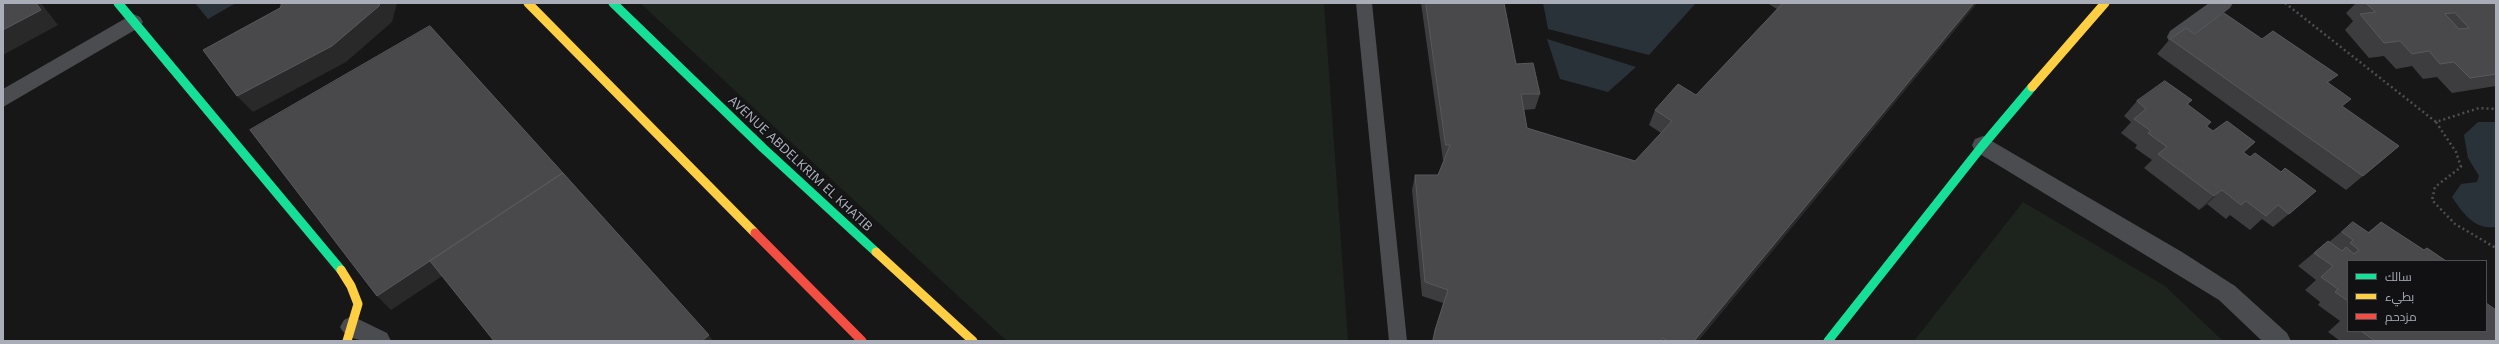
<!DOCTYPE html>
<meta charset="utf-8">
<style>
body{margin:0}
#map{position:relative;width:2499px;height:344px;overflow:hidden;background:#171717;font-family:"Noto Sans",Cairo,sans-serif}
canvas{display:block}
.frame{position:absolute;inset:0;border:4px solid #a8adb8;pointer-events:none}
.legend{position:absolute;left:2347px;top:260px;width:140px;height:72px;box-sizing:border-box;background:#111113;border:1px solid #4d4f55;margin:0;padding:5px 7px;list-style:none;font-size:12px;color:#a8adb8}
.legend li{display:flex;align-items:center;gap:8px;height:20px}
.legend b{width:20px;border:1px solid #4d4f55}
</style>
<div id="map">
<canvas width="2499" height="344"></canvas>
<div class="frame"></div>
<ul class="legend">
<li><b style="height:5px;background:#16e098"></b>سالك</li>
<li><b style="height:5px;background:#ffcf43"></b>بطيء</li>
<li><b style="height:5px;background:#f24e42"></b>مزدحم</li>
</ul>
</div>
<script>
const ctx = document.querySelector('canvas').getContext('2d');
ctx.lineJoin = 'round';
function fill(path, color) { ctx.fillStyle = color; ctx.fill(path, 'evenodd'); }
function stroke(path, color, width, dash) { ctx.strokeStyle = color; ctx.lineWidth = width; ctx.lineCap = dash ? 'butt' : 'round'; ctx.setLineDash(dash || []); ctx.stroke(path); }
function drawText(font, color, halo, rows, align = 'center') {
  ctx.font = font + ' "Noto Sans",sans-serif'; ctx.lineWidth = 3; ctx.setLineDash([]); ctx.textBaseline = 'middle'; ctx.strokeStyle = halo; ctx.fillStyle = color; for (const [text, x, y, turn = 0] of rows) {
    ctx.save(); ctx.translate(x, y); ctx.rotate((+turn || 0) * Math.PI / 180); ctx.textAlign = isNaN(turn) ? turn : align; if (halo) ctx.strokeText(text, 0, 0); ctx.fillText(text, 0, 0); ctx.restore();
  }
}
const green = new Path2D(`
 M 640,3 L 1324,3 L 1348,341 L 1007,341 Z
 M 2023,202 L 2165,286 L 2223,341 L 1914,341 Z`);
const water = new Path2D(`
 M 195,3 L 236,3 L 208,19 Z
 M 1543,3 L 1696,3 L 1649,55 L 1548,29 Z
 M 1547,39 L 1636,67 L 1608,92 L 1560,79 Z
 M 2478,122 L 2496,122 L 2496,227 C 2474,230 2463,213 2452,197 L 2461,184 L 2477,182 L 2479,176 L 2468,158 L 2464,135 Z`);
const path = new Path2D(`
 M 2285,3 L 2436,122 L 2479,108 L 2496,109
 M 2436,122 L 2456,152 L 2461,167 L 2435,187 L 2432,200 L 2455,224 L 2496,248`);
const lane = new Path2D(`
 M 1356,3 L 1372,3 L 1407,341 L 1389,341 Z`);
const street = new Path2D(`
 M 2209,3 L 2233,3 L 2230,8 L 2184,43 L 2177,45 L 2170,43 L 2167,37 L 2170,31 Z
 M 133,14 L 140,17 L 143,22 L 140,27 L 3,107 L 3,89 Z
 M 1983,136 L 2182,252 L 2235,286 L 2287,333 L 2291,341 L 2262,341 L 2219,300 L 1975,151 L 1972,145 L 1975,139 Z
 M 352,316 L 387,333 L 391,341 C 373,341 349,344 340,327 L 344,320 Z`);
const fast = new Path2D(`
 M 118,3 L 341,270
 M 613,3 L 763,148 L 876,252
 M 1828,341 L 1983,145 L 2032,87`);
const slow = new Path2D(`
 M 528,3 L 755,233
 M 2032,87 L 2105,3
 M 876,252 L 973,341
 M 341,270 L 351,286 L 358,304 L 347,341`);
const jam = new Path2D(`
 M 755,233 L 862,341`);
const wall = new Path2D(`
 M 1421,3 L 1504,3 L 1516,64 L 1540,94 L 1535,109 L 1524,110 L 1527,128 L 1635,161 L 1661,133 L 1649,125 L 1655,110 L 1696,95 L 1777,9 L 1767,3 L 1977,3 L 1698,341 L 1432,341 L 1435,330 L 1443,303 L 1422,296 L 1412,190 L 1415,175 L 1438,175 L 1444,160 L 1443,160 Z
 M 2356,3 L 2496,3 L 2496,86 L 2452,93 L 2437,77 L 2423,79 L 2412,66 L 2396,69 L 2384,56 L 2369,58 L 2345,30 L 2353,21 L 2346,13 Z
 M 2194,34 L 2262,39 L 2329,83 L 2342,107 L 2399,146 L 2346,190 L 2157,54 L 2170,39 Z
 M 2192,100 L 2187,105 L 2211,122 L 2207,127 L 2213,131 L 2255,142 L 2244,153 L 2300,205 L 2273,227 L 2262,219 L 2250,230 L 2230,215 L 2226,219 L 2207,204 L 2199,210 L 2144,168 L 2152,160 L 2135,148 L 2137,145 L 2121,133 L 2131,122 L 2124,116 L 2137,101 Z
 M 2353,222 L 2368,232 L 2381,222 L 2424,250 L 2427,248 L 2446,261 L 2348,261 L 2348,331 L 2486,331 L 2495,317 L 2496,341 L 2340,341 L 2328,332 L 2340,321 L 2318,305 L 2320,302 L 2305,290 L 2316,280 L 2298,266 L 2328,241 L 2329,242 Z`);
const shadedWall = new Path2D(`
 M 36,3 L 41,3 L 58,25 L 3,55 L 3,30 Z
 M 380,3 L 397,3 L 392,22 L 346,62 L 253,112 L 237,96 Z
 M 1974,3 L 1977,3 L 1698,341 L 1694,341 Z
 M 2338,75 L 2322,89 L 2327,82 Z
 M 2255,142 L 2240,156 L 2243,152 Z
 M 563,174 L 574,189 L 391,310 L 377,296 Z
 M 2222,190 L 2207,204 L 2199,210 L 2214,196 Z
 M 709,335 L 713,341 L 702,341 Z`);
const building = new Path2D(`
 M 3,3 L 36,3 L 41,10 L 3,30 Z
 M 282,3 L 380,3 L 379,6 L 332,46 L 237,96 L 203,50 L 280,8 Z
 M 1426,3 L 1504,3 L 1516,64 L 1533,63 L 1540,94 L 1521,94 L 1527,128 L 1635,161 L 1672,121 L 1655,110 L 1678,84 L 1696,95 L 1783,3 L 1974,3 L 1694,341 L 1666,341 L 1663,338 L 1660,341 L 1433,341 L 1435,330 L 1448,290 L 1425,282 L 1415,175 L 1438,175 L 1450,145 L 1446,145 Z
 M 2366,3 L 2496,3 L 2496,74 L 2470,78 L 2454,62 L 2440,64 L 2429,51 L 2412,54 L 2400,41 L 2384,43 L 2360,14 L 2375,12 ZM 2455,13 L 2469,28 L 2459,29 L 2445,14 Z
 M 2224,13 L 2262,39 L 2273,31 L 2338,75 L 2327,82 L 2351,99 L 2342,106 L 2399,146 L 2363,176 L 2170,39 L 2186,28 L 2194,34 Z
 M 430,26 L 563,173 L 377,296 L 250,130 Z
 M 2165,81 L 2192,100 L 2187,104 L 2211,122 L 2206,126 L 2213,131 L 2227,121 L 2255,142 L 2243,152 L 2250,157 L 2255,153 L 2281,172 L 2285,168 L 2316,191 L 2289,214 L 2278,205 L 2266,216 L 2246,201 L 2241,205 L 2222,190 L 2214,196 L 2158,154 L 2167,147 L 2148,133 L 2151,131 L 2134,119 L 2146,109 L 2137,101 Z
 M 563,173 L 709,335 L 702,341 L 494,341 L 430,261 Z
 M 2353,222 L 2369,233 L 2381,222 L 2424,250 L 2427,248 L 2446,261 L 2348,261 L 2348,301 L 2335,292 L 2338,289 L 2321,277 L 2333,266 L 2314,253 L 2328,241 L 2342,251 L 2346,247 L 2354,254 L 2359,250 L 2350,243 L 2353,240 L 2342,232 Z
 M 2486,303 L 2496,310 L 2496,316 L 2495,317 L 2496,318 L 2496,341 L 2375,341 L 2361,331 L 2486,331 Z`);
const streetNames = [
 ["AVENUE ABDELKRIM EL KHATIB",800,164,43]
];
fill(green, '#1d241e');
fill(water, '#2a3239');
stroke(path, '#4d4e52', 2.5, [2, 3]);
fill(lane, '#4b4c50');
fill(street, '#4b4c50');
stroke(fast, '#16e098', 9);
stroke(slow, '#ffcf43', 9);
stroke(jam, '#f24e42', 9);
fill(wall, '#3d3d3f');
fill(shadedWall, '#29292a');
fill(building, '#49494c');
stroke(building, '#58595d', 1);
drawText('13px', '#a8adb8', '#111113', streetNames);
</script>
